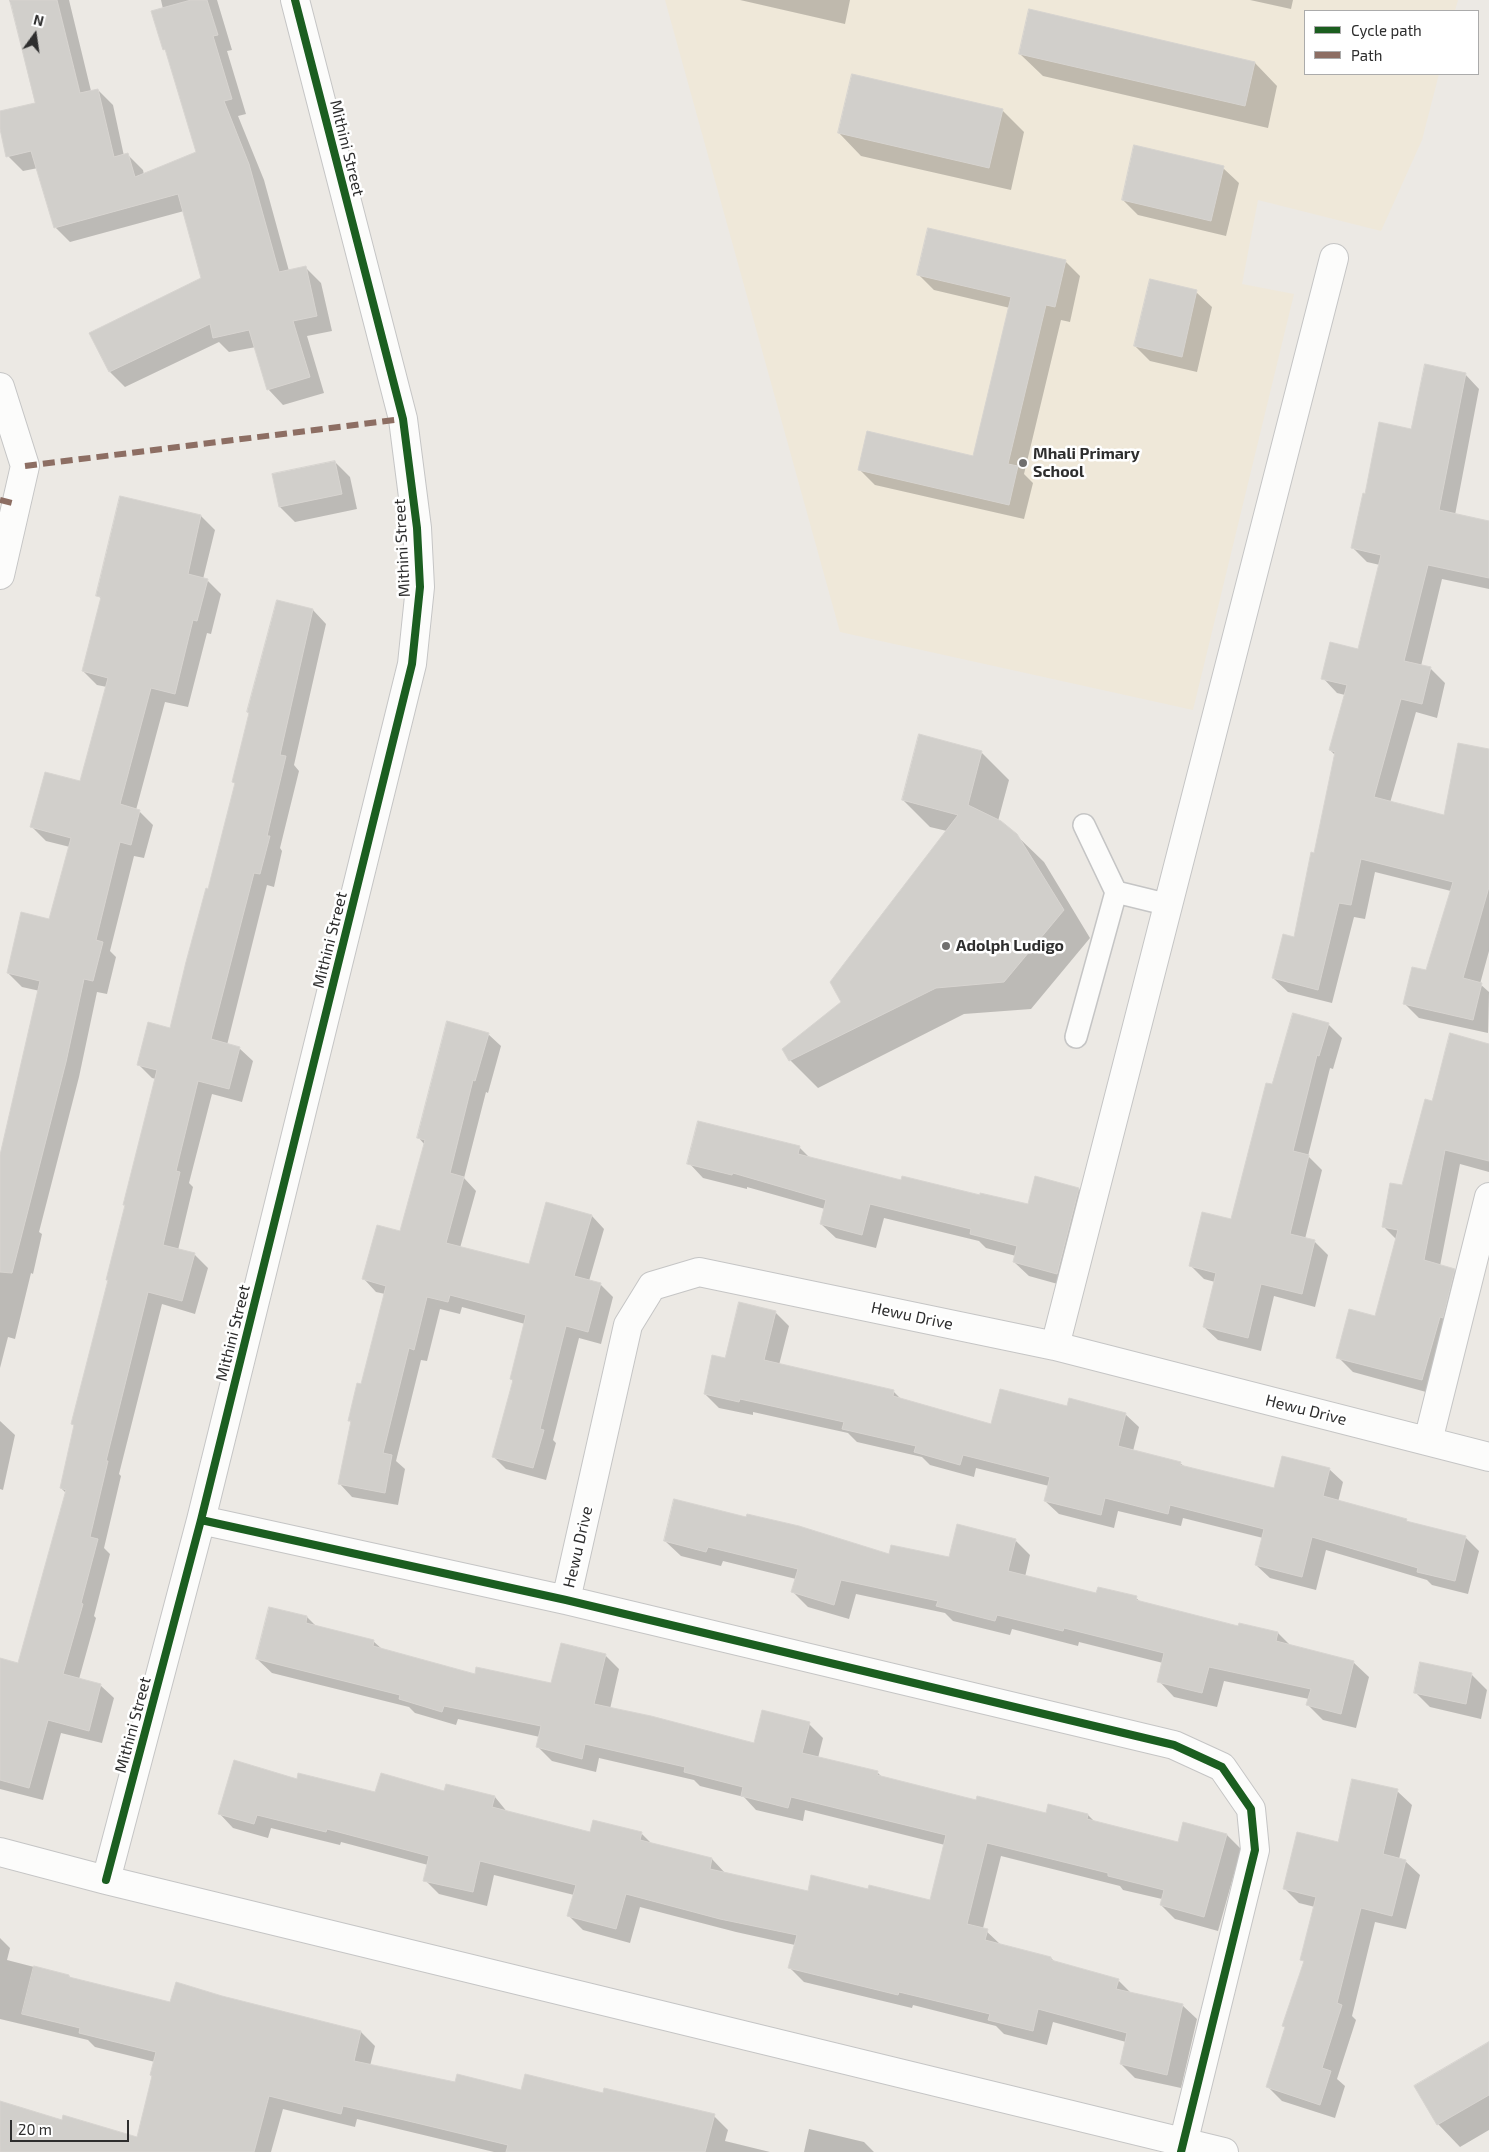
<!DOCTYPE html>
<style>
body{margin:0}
#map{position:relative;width:1489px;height:2152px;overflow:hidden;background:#ece9e4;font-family:"Exo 2",sans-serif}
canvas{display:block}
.legend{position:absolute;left:1304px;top:10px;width:175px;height:65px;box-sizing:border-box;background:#fff;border:1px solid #ababab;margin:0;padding:6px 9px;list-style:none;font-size:15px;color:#2e2e2e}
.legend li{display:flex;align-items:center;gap:10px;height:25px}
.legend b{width:25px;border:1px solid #ababab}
.north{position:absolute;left:10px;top:10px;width:50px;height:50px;-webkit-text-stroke:4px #fff;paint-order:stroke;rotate:14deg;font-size:14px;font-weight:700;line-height:20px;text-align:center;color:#2e2e2e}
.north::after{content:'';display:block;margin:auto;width:18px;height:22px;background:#2e2e2e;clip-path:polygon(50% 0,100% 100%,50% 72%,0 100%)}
.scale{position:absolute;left:10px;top:2120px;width:119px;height:22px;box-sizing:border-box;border:2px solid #2e2e2e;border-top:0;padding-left:6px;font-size:15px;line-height:18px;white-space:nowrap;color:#2e2e2e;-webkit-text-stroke:4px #fff;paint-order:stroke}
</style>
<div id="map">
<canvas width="1489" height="2152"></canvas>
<ul class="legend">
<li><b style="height:6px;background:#1b5e20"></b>Cycle path</li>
<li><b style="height:6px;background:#8d6e63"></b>Path</li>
</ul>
<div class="north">N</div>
<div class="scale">20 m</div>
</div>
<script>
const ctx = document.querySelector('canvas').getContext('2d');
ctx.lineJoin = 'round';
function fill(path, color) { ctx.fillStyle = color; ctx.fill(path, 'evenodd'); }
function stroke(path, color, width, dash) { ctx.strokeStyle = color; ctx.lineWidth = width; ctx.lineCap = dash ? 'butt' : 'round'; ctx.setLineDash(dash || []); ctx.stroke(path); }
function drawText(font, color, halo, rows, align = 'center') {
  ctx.font = font + ' "Exo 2",sans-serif'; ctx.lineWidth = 5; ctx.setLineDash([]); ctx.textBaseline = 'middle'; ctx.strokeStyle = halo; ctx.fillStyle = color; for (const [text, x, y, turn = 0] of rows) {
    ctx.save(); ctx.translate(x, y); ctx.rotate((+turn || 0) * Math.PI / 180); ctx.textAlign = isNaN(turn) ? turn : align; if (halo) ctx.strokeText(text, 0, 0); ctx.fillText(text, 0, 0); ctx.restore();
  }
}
const education = new Path2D(`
 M 665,0 L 1458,0 L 1455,11 L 1305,11 L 1305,74 L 1439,74 L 1422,140 L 1381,231 L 1258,200 L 1242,284 L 1294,294 L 1193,710 L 840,632 Z`);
const shadow = new Path2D(`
 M 9,0 L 69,0 L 91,91 L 98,90 L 113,105 L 124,156 L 128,155 L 143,170 L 144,175 L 198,153 L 168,52 L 164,49 L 163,9 L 161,0 L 217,0 L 232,50 L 227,51 L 246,114 L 238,116 L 264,180 L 289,271 L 306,268 L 321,283 L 332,331 L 307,336 L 324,393 L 283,405 L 268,389 L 256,347 L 229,352 L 219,342 L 125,387 L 110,372 L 91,333 L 202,279 L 184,211 L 70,242 L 55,227 L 38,168 L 23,171 L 8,156 L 0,123 L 0,112 L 37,104 L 13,7 Z
 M 740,0 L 850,0 L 845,24 Z
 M 1250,0 L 1293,0 L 1291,9 Z
 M 1020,54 L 1255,63 L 1277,86 L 1268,128 L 1043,76 Z
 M 1002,110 L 1024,132 L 1011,190 L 861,156 L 839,133 Z
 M 1223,168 L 1239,183 L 1226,236 L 1138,215 L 1123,200 Z
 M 1065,261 L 1080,276 L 1070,322 L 1061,320 L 1024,474 L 1033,483 L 1024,519 L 875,485 L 860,470 L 974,457 L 1010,308 L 934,290 L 919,275 Z
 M 1196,292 L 1212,307 L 1197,372 L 1150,361 L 1135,346 Z
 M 1465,374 L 1479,389 L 1455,515 L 1489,523 L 1489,589 L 1442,579 L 1421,666 L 1431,669 L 1445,683 L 1437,718 L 1416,712 L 1390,803 L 1445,816 L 1489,751 L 1489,951 L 1480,984 L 1489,992 L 1488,1033 L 1419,1018 L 1405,1004 L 1427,972 L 1451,891 L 1375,872 L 1365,919 L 1354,917 L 1332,1003 L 1288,992 L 1273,978 L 1295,939 L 1315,855 L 1335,755 L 1330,750 L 1345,695 L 1337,693 L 1323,678 L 1359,650 L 1380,565 L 1367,562 L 1353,548 L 1366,495 L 1412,430 Z
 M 335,462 L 350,477 L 357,509 L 295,522 L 280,507 Z
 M 201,516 L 215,530 L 203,579 L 207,580 L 221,594 L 211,634 L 207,633 L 188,707 L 165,702 L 136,810 L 139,811 L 153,825 L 144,858 L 134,856 L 110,951 L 116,957 L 107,994 L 97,992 L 79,1077 L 39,1232 L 42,1234 L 33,1274 L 31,1273 L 15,1339 L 8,1337 L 0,1368 L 0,1161 L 40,991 L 22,987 L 8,973 L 50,920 L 70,847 L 46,841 L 32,827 L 81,783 L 107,687 L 97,685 L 83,671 L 101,599 L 98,595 Z
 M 277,601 L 313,610 L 326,624 L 294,765 L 299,771 L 280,848 L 282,851 L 274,887 L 267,885 L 227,1045 L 239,1048 L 253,1061 L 242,1102 L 212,1094 L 189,1183 L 193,1187 L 178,1250 L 195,1255 L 208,1268 L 195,1314 L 162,1304 L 119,1474 L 121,1476 L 104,1548 L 110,1554 L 94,1616 L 96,1618 L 79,1679 L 100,1685 L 114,1698 L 102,1743 L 61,1733 L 43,1800 L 0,1789 L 0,1672 L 19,1664 L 66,1493 L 61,1488 L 75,1426 L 73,1424 L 109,1281 L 156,1079 L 152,1078 L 138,1064 L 171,1030 L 236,784 L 233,782 Z
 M 920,736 L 982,753 L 1009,780 L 998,821 L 1016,835 L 1044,862 L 1090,938 L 1031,1009 L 964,1014 L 818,1088 L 790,1060 L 783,1049 L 842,1002 L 947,831 L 930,827 L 903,800 Z
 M 1328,1024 L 1342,1038 L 1333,1069 L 1330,1068 L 1308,1156 L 1322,1170 L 1305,1239 L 1314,1241 L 1328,1255 L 1315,1307 L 1274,1296 L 1261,1351 L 1218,1340 L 1204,1327 L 1215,1282 L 1204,1279 L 1190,1265 L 1232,1221 L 1273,1086 Z
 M 488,1034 L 501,1046 L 488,1093 L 486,1092 L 464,1178 L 476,1191 L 460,1248 L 530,1266 L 547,1204 L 592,1216 L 604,1229 L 589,1281 L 600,1284 L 613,1297 L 601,1344 L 579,1338 L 553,1440 L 556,1443 L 546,1480 L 506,1469 L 493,1456 L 514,1382 L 511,1379 L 525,1324 L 462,1307 L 460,1314 L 440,1309 L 427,1361 L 421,1360 L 396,1461 L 405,1469 L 398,1505 L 352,1497 L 340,1484 L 352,1423 L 349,1420 L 362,1385 L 385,1294 L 376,1292 L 364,1279 L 401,1232 L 425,1145 L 418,1137 Z
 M 1489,1045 L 1489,1172 L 1460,1164 L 1440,1266 L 1454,1270 L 1469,1285 L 1437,1395 L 1353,1372 L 1338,1357 L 1376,1317 L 1397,1240 L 1383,1226 L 1403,1186 L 1433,1103 Z
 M 799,1147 L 810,1158 L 902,1181 L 1029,1206 L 1036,1177 L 1079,1189 L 1093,1203 L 1072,1288 L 1029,1276 L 1014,1262 L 1016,1256 L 986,1248 L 979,1241 L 884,1218 L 876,1248 L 836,1238 L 821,1224 L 825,1209 L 747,1187 L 747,1189 L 703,1178 L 689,1163 Z
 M 775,1312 L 789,1326 L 779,1365 L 893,1391 L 903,1401 L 992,1425 L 1068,1408 L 1125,1414 L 1139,1427 L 1133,1451 L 1180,1463 L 1185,1467 L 1275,1490 L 1329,1469 L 1343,1482 L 1338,1502 L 1406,1520 L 1409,1523 L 1465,1537 L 1479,1551 L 1468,1594 L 1432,1585 L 1427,1580 L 1326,1550 L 1316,1590 L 1270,1578 L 1256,1565 L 1263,1538 L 1183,1518 L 1181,1526 L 1118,1511 L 1114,1528 L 1059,1514 L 1045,1501 L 1049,1486 L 976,1468 L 974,1477 L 930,1465 L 922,1457 L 857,1442 L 848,1433 L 753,1412 L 753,1415 L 719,1408 L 705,1394 L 725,1359 Z
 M 0,1421 L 15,1435 L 3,1490 L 0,1489 Z
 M 1015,1540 L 1030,1555 L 1025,1577 L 1097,1594 L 1136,1598 L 1142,1603 L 1239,1627 L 1278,1633 L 1291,1646 L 1353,1662 L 1369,1677 L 1356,1728 L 1323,1720 L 1308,1705 L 1309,1699 L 1224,1681 L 1217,1707 L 1174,1697 L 1159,1681 L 1163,1663 L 1079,1642 L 1078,1646 L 1012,1629 L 1010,1635 L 953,1621 L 945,1613 L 856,1594 L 849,1619 L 808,1607 L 793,1592 L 796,1579 L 723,1561 L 721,1566 L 681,1556 L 665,1541 L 950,1559 Z
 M 307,1617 L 316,1626 L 373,1641 L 382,1649 L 476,1676 L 552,1685 L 605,1655 L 619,1669 L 610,1709 L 755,1745 L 809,1724 L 823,1738 L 818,1758 L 877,1772 L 883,1778 L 977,1801 L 1046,1815 L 1088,1815 L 1096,1823 L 1178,1844 L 1184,1823 L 1227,1835 L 1241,1849 L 1218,1931 L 1175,1919 L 1161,1905 L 1162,1899 L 1123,1890 L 1120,1886 L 1001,1856 L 983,1928 L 1001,1945 L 1051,1958 L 1055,1962 L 1118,1980 L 1132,1994 L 1182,2005 L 1197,2019 L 1181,2088 L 1135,2078 L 1121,2064 L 1126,2042 L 1053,2022 L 1047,2045 L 1004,2034 L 996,2026 L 913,2005 L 912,2008 L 804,1982 L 790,1968 L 795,1945 L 736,1932 L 640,1907 L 630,1943 L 583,1930 L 569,1916 L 574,1895 L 494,1875 L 487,1906 L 439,1894 L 425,1880 L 428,1865 L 341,1842 L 340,1845 L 271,1828 L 268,1838 L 233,1828 L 219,1813 L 298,1781 L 376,1794 L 445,1793 L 495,1797 L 508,1813 L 591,1833 L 641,1833 L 652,1844 L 712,1859 L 726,1874 L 808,1893 L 869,1891 L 931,1901 L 945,1845 L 805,1810 L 803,1821 L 756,1810 L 744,1797 L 700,1786 L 694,1780 L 599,1758 L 596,1772 L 552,1761 L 538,1747 L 540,1737 L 458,1719 L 456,1725 L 415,1713 L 409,1707 L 272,1673 L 257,1659 Z
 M 1421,1664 L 1472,1675 L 1487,1690 L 1481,1719 L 1430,1707 L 1415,1692 Z
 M 1397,1791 L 1412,1805 L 1399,1859 L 1405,1861 L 1420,1875 L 1406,1929 L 1375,1922 L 1352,2016 L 1356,2020 L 1337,2079 L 1345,2086 L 1335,2118 L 1282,2101 L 1268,2087 L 1305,1963 L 1302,1959 L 1315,1907 L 1299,1903 L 1284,1888 L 1339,1844 Z
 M 0,1938 L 10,1948 L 7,1960 L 69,1976 L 72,1979 L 171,2004 L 222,1998 L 361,2032 L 375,2046 L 370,2066 L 456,2083 L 522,2092 L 604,2095 L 714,2116 L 728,2130 L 725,2141 L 770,2152 L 494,2152 L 357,2119 L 355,2127 L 283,2109 L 271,2152 L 0,2152 L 0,2103 L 63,2122 L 138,2139 L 155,2062 L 95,2047 L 88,2040 L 0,2019 Z
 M 1489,2044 L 1489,2130 L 1460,2147 L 1438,2124 Z
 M 809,2129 L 864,2142 L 874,2152 L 804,2152 Z`);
const building = new Path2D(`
 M 10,0 L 57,0 L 80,93 L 98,89 L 114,157 L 128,153 L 135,177 L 196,152 L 165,49 L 163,50 L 151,11 L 191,0 L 207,0 L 218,35 L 213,36 L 232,99 L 224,101 L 249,164 L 279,272 L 306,266 L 317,316 L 293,321 L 310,377 L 267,390 L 249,330 L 213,338 L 210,324 L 109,372 L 89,333 L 201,278 L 178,194 L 54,228 L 31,151 L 6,157 L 0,129 L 0,111 L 35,103 Z
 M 1029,9 L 1255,62 L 1245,106 L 1019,54 Z
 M 852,74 L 1003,109 L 989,168 L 838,133 Z
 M 1134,145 L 1224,166 L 1211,221 L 1122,200 Z
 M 928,228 L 1066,260 L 1055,307 L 1046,305 L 1008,464 L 1018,466 L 1009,505 L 858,470 L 867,431 L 973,456 L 1011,297 L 917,275 Z
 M 1150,279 L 1197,290 L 1182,357 L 1134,346 Z
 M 1425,364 L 1466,373 L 1439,510 L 1489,521 L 1489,578 L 1428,565 L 1404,661 L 1431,667 L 1422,704 L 1401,699 L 1374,797 L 1444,815 L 1458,743 L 1489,749 L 1489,887 L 1463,978 L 1482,983 L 1473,1020 L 1403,1004 L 1412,967 L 1426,970 L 1453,882 L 1361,859 L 1351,905 L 1339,903 L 1318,990 L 1272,978 L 1283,934 L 1294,937 L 1311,852 L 1314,853 L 1335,752 L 1329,750 L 1347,685 L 1321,679 L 1330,642 L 1358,649 L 1381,555 L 1351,548 L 1363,493 L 1365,494 L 1379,422 L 1411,429 Z
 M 335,461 L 342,494 L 279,507 L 272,474 Z
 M 120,496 L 201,515 L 188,574 L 208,579 L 197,621 L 193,620 L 175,694 L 151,688 L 120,804 L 140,810 L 131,845 L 120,842 L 96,940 L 103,942 L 93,981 L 84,979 L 66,1062 L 12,1273 L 0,1272 L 0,1155 L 40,981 L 7,973 L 21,912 L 49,919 L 71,838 L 30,827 L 45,772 L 80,781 L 108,678 L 82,671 L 101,597 L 96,596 Z
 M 277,600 L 313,609 L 280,755 L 286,756 L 267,836 L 270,836 L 260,874 L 254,873 L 211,1039 L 240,1047 L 229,1089 L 198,1081 L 176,1171 L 180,1172 L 163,1245 L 195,1253 L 182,1301 L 148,1292 L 106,1461 L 108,1461 L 90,1537 L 98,1539 L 81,1603 L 83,1604 L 63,1674 L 101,1684 L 89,1731 L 48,1720 L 29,1788 L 0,1780 L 0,1658 L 18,1663 L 66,1490 L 60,1488 L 74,1425 L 71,1424 L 108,1280 L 106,1280 L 125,1205 L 123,1205 L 157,1070 L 137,1065 L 148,1022 L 170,1028 L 186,962 L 206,888 L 208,889 L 235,783 L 232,782 L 249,713 L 247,712 Z
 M 919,734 L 982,751 L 968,805 L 1001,821 L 1017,834 L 1064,910 L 1004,982 L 936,988 L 789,1061 L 782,1049 L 841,1002 L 830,982 L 958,815 L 902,800 Z
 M 1293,1013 L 1329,1023 L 1319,1056 L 1317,1055 L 1293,1151 L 1309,1155 L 1290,1234 L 1315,1240 L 1302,1294 L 1261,1284 L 1248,1338 L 1203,1327 L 1216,1273 L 1189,1266 L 1202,1212 L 1231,1219 L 1266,1083 L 1272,1084 Z
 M 447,1021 L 489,1033 L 475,1081 L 473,1080 L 450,1173 L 464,1177 L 446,1243 L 529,1264 L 546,1202 L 592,1215 L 574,1276 L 601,1283 L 588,1332 L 566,1326 L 540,1429 L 544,1430 L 533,1468 L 492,1457 L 513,1380 L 510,1379 L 526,1315 L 450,1295 L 448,1302 L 427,1297 L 414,1350 L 409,1348 L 383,1453 L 392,1455 L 385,1493 L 338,1484 L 351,1421 L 348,1421 L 357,1383 L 361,1384 L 386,1286 L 362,1279 L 377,1225 L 400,1231 L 425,1140 L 417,1138 Z
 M 1450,1033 L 1489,1044 L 1489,1161 L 1445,1150 L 1424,1260 L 1455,1269 L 1443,1318 L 1440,1317 L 1422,1380 L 1336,1358 L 1349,1309 L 1375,1316 L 1398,1230 L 1382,1227 L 1390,1183 L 1402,1185 L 1425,1099 L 1432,1101 Z
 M 698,1121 L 800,1146 L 798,1154 L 901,1180 L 902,1176 L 980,1195 L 980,1193 L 1028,1204 L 1035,1176 L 1079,1188 L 1057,1274 L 1013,1262 L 1017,1246 L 970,1234 L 971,1229 L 870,1204 L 862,1235 L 820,1224 L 826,1200 L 733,1173 L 732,1175 L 687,1164 Z
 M 739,1302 L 776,1311 L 764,1360 L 894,1390 L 893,1396 L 991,1424 L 1000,1389 L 1067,1406 L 1069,1398 L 1126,1413 L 1118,1446 L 1181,1462 L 1180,1465 L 1274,1488 L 1282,1456 L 1330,1468 L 1323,1496 L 1407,1519 L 1406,1521 L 1466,1536 L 1455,1581 L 1417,1572 L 1418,1568 L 1312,1537 L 1302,1577 L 1255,1565 L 1264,1529 L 1170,1505 L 1168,1514 L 1105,1498 L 1101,1515 L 1044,1501 L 1050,1477 L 963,1455 L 960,1465 L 914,1452 L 916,1446 L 842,1429 L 844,1422 L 740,1399 L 739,1402 L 704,1394 L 712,1355 L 725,1358 Z
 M 674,1499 L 746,1517 L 747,1514 L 799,1526 L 889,1554 L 891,1545 L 949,1557 L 957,1524 L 1016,1539 L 1008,1571 L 1096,1593 L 1098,1587 L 1137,1596 L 1136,1600 L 1238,1626 L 1239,1623 L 1278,1632 L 1276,1641 L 1354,1661 L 1341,1714 L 1306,1705 L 1311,1689 L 1209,1667 L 1202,1693 L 1157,1682 L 1164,1653 L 1064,1628 L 1063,1631 L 997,1615 L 995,1621 L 936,1606 L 938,1601 L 841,1580 L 834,1605 L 791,1592 L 798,1569 L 708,1547 L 706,1552 L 664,1541 Z
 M 269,1607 L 307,1616 L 306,1623 L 374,1640 L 373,1646 L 475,1674 L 476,1667 L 551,1683 L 561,1643 L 606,1654 L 594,1704 L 651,1716 L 754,1743 L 762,1710 L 810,1722 L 802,1753 L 878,1771 L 877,1775 L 976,1800 L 977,1796 L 1046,1813 L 1048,1804 L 1088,1814 L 1087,1819 L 1178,1842 L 1183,1822 L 1227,1834 L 1204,1917 L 1160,1905 L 1164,1890 L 1108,1876 L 1108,1873 L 987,1843 L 967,1924 L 988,1929 L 985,1940 L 1051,1957 L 1051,1960 L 1119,1979 L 1116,1989 L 1183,2004 L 1167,2075 L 1120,2064 L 1127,2033 L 1038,2009 L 1033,2031 L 988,2020 L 990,2014 L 899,1992 L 898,1995 L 788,1968 L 797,1935 L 720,1919 L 626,1894 L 616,1929 L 567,1916 L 576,1885 L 480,1861 L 473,1892 L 423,1881 L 429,1856 L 327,1829 L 326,1832 L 257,1815 L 254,1824 L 218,1814 L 234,1760 L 297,1779 L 298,1773 L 375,1792 L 381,1773 L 444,1791 L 446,1784 L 495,1796 L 492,1807 L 590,1832 L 593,1820 L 642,1832 L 640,1840 L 712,1858 L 710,1869 L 808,1891 L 811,1875 L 868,1889 L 869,1885 L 930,1900 L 946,1835 L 791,1797 L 788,1808 L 741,1796 L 743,1787 L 684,1772 L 685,1767 L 585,1744 L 582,1759 L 536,1747 L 541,1726 L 444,1706 L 442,1712 L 399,1699 L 400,1695 L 256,1659 Z
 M 1420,1662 L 1472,1673 L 1466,1704 L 1414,1693 Z
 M 1352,1779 L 1398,1789 L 1383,1854 L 1406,1860 L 1392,1916 L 1361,1908 L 1337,2003 L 1342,2005 L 1322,2068 L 1331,2071 L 1320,2105 L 1266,2087 L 1285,2027 L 1282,2026 L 1304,1961 L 1300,1960 L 1316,1897 L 1283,1889 L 1297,1832 L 1338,1842 Z
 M 34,1966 L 69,1975 L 69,1977 L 170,2002 L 176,1982 L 222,1996 L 361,2031 L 354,2061 L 455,2082 L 457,2074 L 521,2090 L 525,2074 L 603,2093 L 604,2088 L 715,2114 L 705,2152 L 506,2152 L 508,2145 L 400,2119 L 343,2106 L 341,2114 L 269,2096 L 254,2152 L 0,2152 L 0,2101 L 62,2120 L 63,2115 L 137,2137 L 152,2076 L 150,2075 L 156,2052 L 79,2033 L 80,2028 L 22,2014 Z
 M 1489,2042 L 1489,2095 L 1437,2125 L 1414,2086 Z`);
const lane = new Path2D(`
 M 1084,825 L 1116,892 L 1169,905
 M 1076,1037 L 1116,892`);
const street = new Path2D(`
 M 0,387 L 25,466 L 0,575
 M 1055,1346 L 1334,258
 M 1428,1441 L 1489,1197
 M 201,1520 L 566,1600 L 1174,1745 L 1222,1767 L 1251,1809 L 1255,1850 L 1181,2152
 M 566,1600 L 628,1325 L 652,1286 L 699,1272 L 1055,1346 L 1489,1457
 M 0,1852 L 106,1880 L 1224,2152
 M 106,1880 L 201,1520 L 412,664 L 420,587 L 417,528 L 403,419 L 295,0`);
const quiet = new Path2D(`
 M 25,466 L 403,419
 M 0,500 L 16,504`);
const cycleway = new Path2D(`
 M 201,1520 L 566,1600 L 1174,1745 L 1222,1767 L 1251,1809 L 1255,1850 L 1181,2152
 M 106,1880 L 201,1520 L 412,664 L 420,587 L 417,528 L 403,419 L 295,0`);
const markers = [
 [1023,463,5,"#706f6e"],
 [946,946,5,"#706f6e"]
];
const streetNames = [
 ["Mithini Street",347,148,76],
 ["Mithini Street",402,548,-93],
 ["Mithini Street",330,940,-76],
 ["Hewu Drive",912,1316,12],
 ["Mithini Street",233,1333,-76],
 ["Hewu Drive",1306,1410,14],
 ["Hewu Drive",578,1547,-77],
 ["Mithini Street",133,1725,-75]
];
const poiNames = [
 ["Mhali Primary",1033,454],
 ["School",1033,472],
 ["Adolph Ludigo",956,946]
];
fill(education, '#efe8d9');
fill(shadow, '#0003');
fill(building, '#d1cfcb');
stroke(building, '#d7d4d0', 1);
stroke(lane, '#c5c5c5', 24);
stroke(street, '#c5c5c5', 30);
stroke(lane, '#fcfcfb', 21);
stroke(street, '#fcfcfb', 28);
stroke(quiet, '#8d6e63', 6, [12, 6]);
stroke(cycleway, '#1b5e20', 8);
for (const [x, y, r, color] of markers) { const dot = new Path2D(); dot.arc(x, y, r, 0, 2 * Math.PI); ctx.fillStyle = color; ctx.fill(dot); stroke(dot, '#fff', 2); }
drawText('16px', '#2e2e2e', '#fff', streetNames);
drawText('bold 16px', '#2e2e2e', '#fff', poiNames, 'left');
</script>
